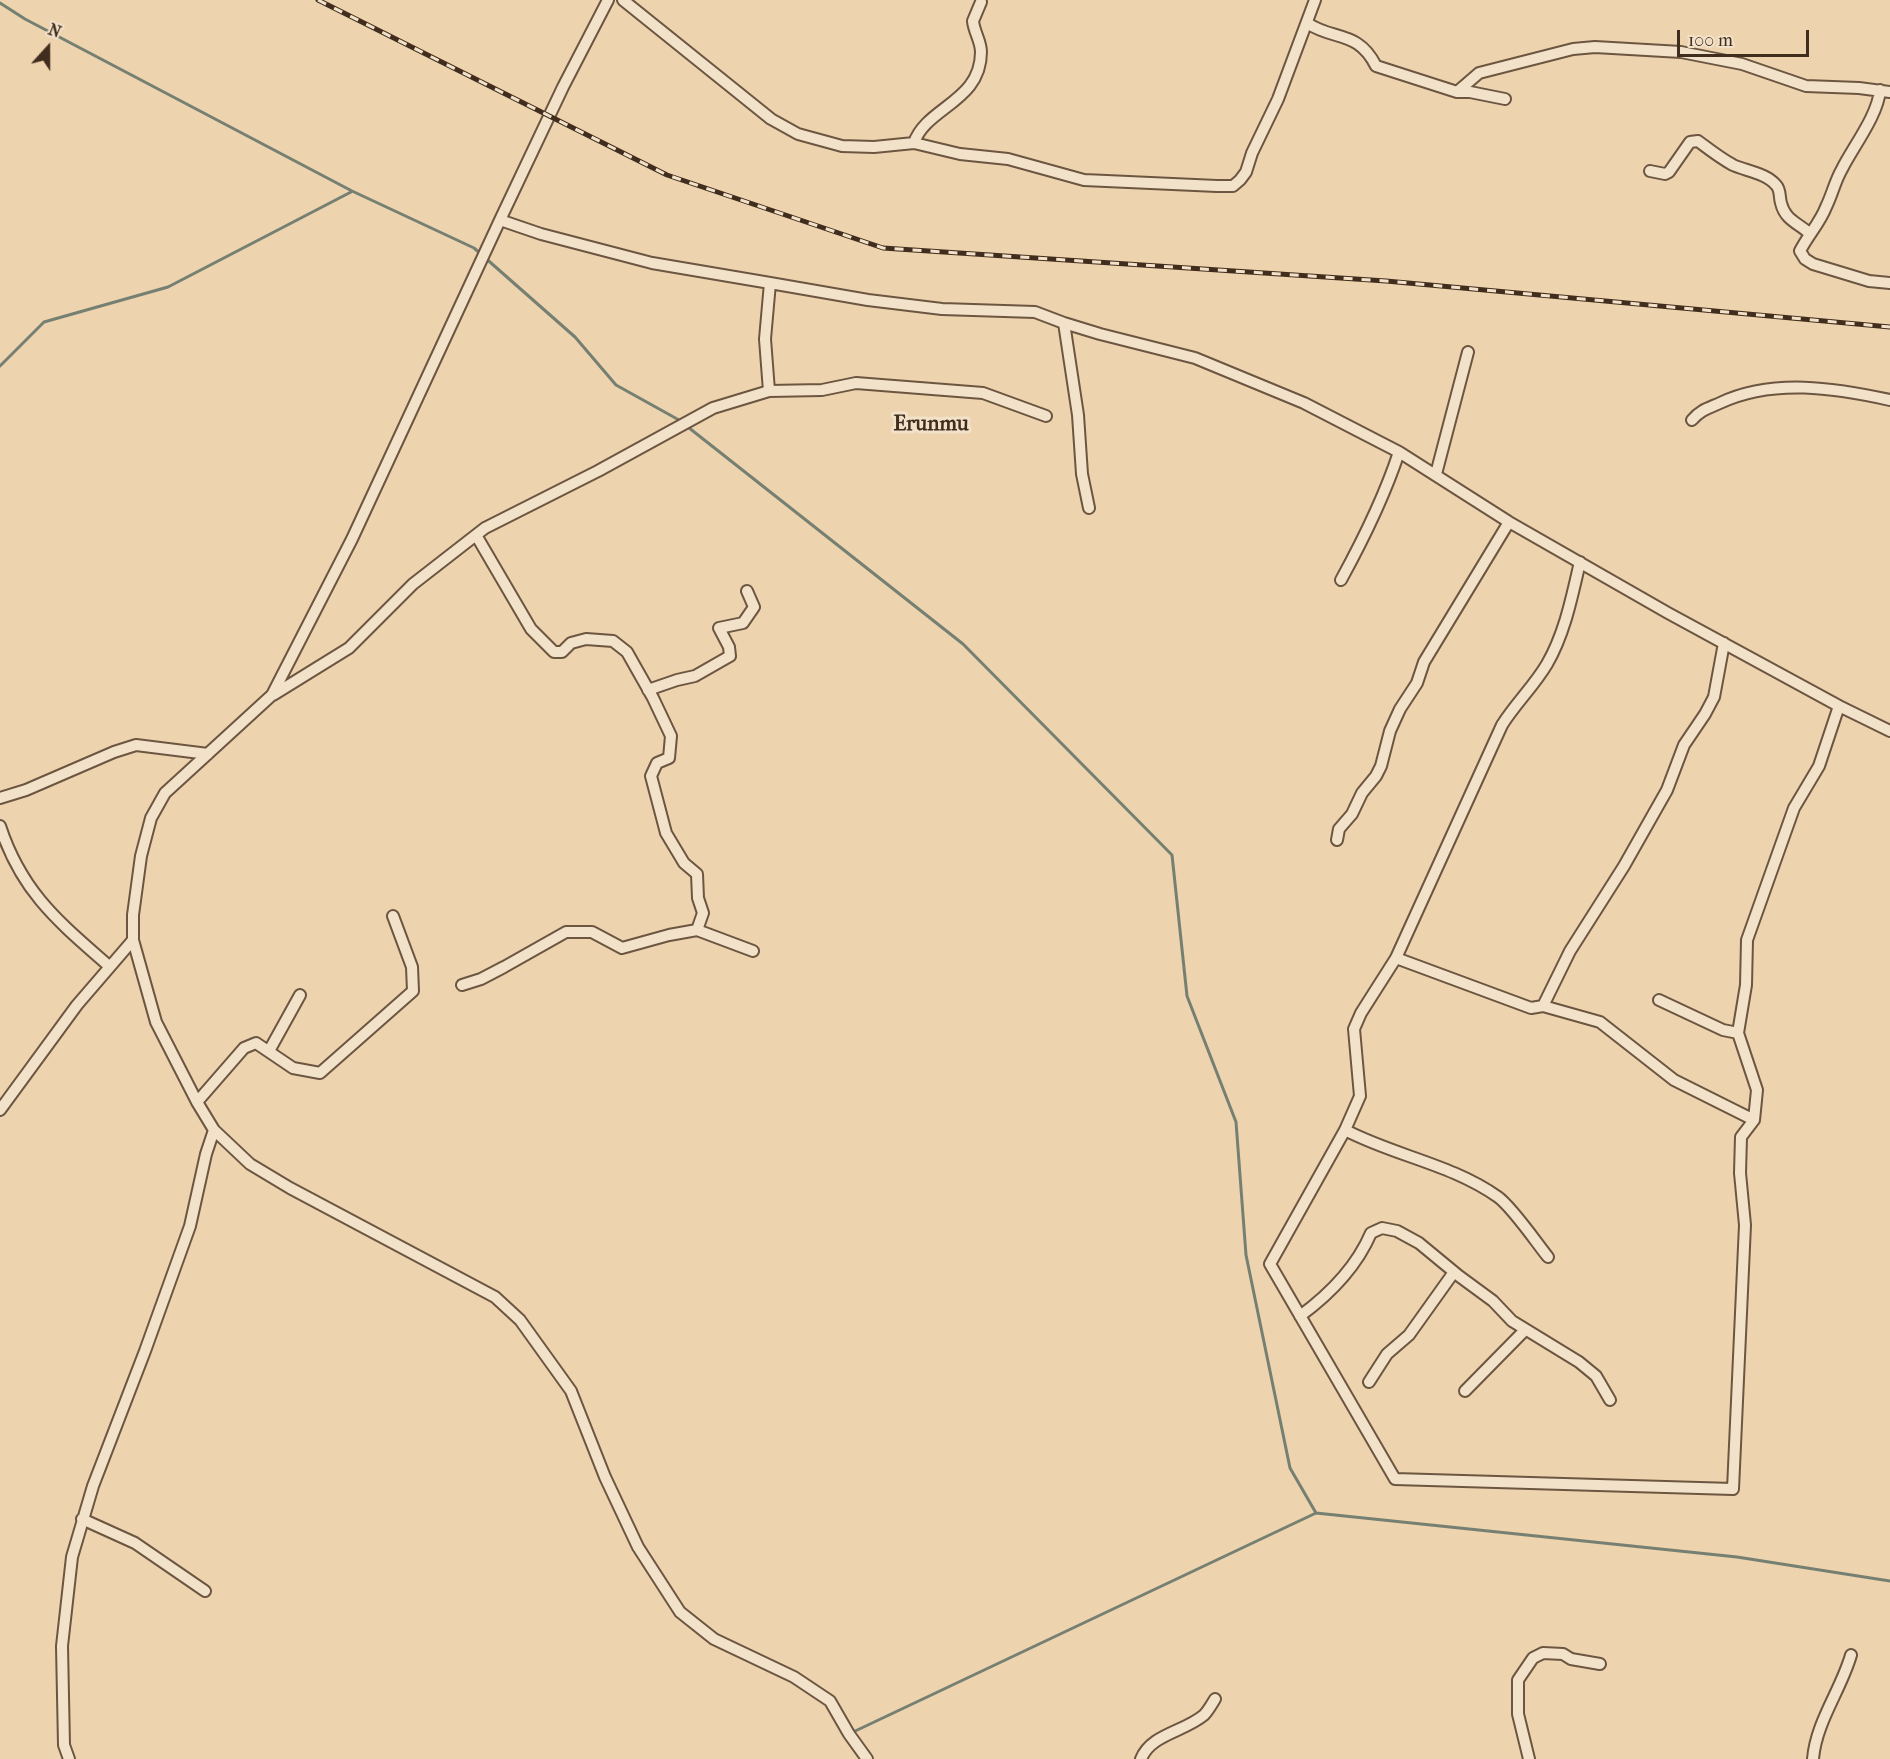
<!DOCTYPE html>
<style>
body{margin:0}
#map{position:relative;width:1890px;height:1759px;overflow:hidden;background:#edd3ae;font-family:"IM FELL French Canon",serif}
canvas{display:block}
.north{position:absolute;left:18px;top:18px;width:60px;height:60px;-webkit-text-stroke:4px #f3e2ca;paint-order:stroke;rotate:21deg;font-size:16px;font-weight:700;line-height:24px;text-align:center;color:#412d1d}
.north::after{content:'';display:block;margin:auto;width:21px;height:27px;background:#412d1d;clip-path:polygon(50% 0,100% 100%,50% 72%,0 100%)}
.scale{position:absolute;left:1677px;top:30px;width:132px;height:27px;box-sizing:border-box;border:3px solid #412d1d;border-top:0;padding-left:8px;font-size:18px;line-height:21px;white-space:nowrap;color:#412d1d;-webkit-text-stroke:4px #f3e2ca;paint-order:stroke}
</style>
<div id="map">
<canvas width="1890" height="1759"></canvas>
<div class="north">N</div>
<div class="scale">100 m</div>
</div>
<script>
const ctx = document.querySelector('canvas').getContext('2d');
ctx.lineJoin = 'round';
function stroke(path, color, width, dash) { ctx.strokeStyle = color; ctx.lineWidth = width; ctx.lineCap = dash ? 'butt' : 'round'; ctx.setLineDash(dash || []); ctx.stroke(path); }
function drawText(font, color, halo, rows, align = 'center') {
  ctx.font = font + ' "IM FELL French Canon",serif'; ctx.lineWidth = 6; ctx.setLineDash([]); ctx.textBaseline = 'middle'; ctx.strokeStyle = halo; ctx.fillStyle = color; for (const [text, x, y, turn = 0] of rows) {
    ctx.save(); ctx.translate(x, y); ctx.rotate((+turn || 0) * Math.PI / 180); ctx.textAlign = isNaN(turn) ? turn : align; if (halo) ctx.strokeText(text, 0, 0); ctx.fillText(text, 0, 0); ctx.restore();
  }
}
const stream = new Path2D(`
 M 0,3 L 25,19 L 352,191 L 474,248 L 575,337 L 616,385 L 679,420 L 963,644 L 1172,855 L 1187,996 L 1236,1122 L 1246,1255 L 1290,1468 L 1316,1513
 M 0,366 L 44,322 L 168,287 L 351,192
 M 851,1733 L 1316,1513 L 1737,1557 L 1890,1581`);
const minor = new Path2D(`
 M 623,0 L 771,119 L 798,134 L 842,146 L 874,147 L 914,143 L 960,154 L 1008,159 L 1084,180 L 1217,186 L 1233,186 L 1240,180 L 1246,172 L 1252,153 L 1278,99 L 1315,0
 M 1307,23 C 1334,41 1358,30 1376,66 L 1457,92 L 1470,92 L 1505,99
 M 1880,90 C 1878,115 1853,147 1842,169 C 1835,181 1832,195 1826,207 C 1820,223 1808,235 1800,251 L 1805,259 L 1813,264 L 1869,281 L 1890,283
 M 1457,92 L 1479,73 L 1573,49 L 1595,47 L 1681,52 L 1742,64 L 1806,86 L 1859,88 L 1890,92
 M 914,143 C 926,107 981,102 981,52 C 981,41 974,32 973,21 L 981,2
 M 1650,171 L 1665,174 L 1669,172 L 1690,142 L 1698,141 C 1710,150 1720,158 1733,165 C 1746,171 1766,173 1776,185 C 1781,190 1779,197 1781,203 C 1785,220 1798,223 1809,233
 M 500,220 L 541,234 L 652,263 L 770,283 L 868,300 L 942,309 L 1035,312 L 1064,323 L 1100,334 L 1195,358 L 1304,403 L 1399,452 L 1509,522 L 1668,613 L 1839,706 L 1890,731
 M 1064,323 L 1078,415 L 1082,474 L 1089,508
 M 769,391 L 765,339 L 770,283
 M 1692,420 C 1700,410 1709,408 1720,403 C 1773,378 1835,388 1890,400
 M 1436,474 L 1468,352
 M 1580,562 C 1572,596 1565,633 1547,664 C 1534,686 1516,703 1502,725 L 1396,958 L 1361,1013 L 1354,1029 L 1360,1096 L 1345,1130 L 1270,1264 L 1395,1479 L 1733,1489 L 1745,1225 L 1740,1173 L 1741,1137 L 1754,1120 L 1757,1090 L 1738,1033 L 1746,985 L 1747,940 L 1794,808 L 1819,766 L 1839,706
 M 1341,580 C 1364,538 1384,498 1399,452
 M 648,690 L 677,680 L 695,676 L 730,656 L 729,647 L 719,628 L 743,623 L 754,607 L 747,591
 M 273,695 L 349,648 L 413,584 L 485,528 L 598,471 L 713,408 L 769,391 L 822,390 L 856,383 L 983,393 L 1046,416
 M 0,798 L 26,790 L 114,752 L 136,745 L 208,754
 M 0,826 C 22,893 59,922 109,966
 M 1337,840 L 1339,829 L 1352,814 L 1362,793 L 1376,776 L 1381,766 L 1390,731 L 1400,709 L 1417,683 L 1424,662 L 1509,522
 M 697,930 L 753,951
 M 1396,958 L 1531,1008 L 1543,1006 L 1600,1022 L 1674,1080 L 1754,1120
 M 462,985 L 481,979 L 504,967 L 566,932 L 592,932 L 622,948 L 669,935 L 697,930 L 703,913 L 698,898 L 697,874 L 684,863 L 666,833 L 651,776 L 657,763 L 669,758 L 671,736 L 653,698 L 627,652 L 613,641 L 586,639 L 571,643 L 562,652 L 554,652 L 531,629 L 476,535
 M 1659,1000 L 1723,1030 L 1738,1033
 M 1543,1006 L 1570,951 L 1624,866 L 1667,790 L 1684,745 L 1705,714 L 1714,697 L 1724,643
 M 269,1051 L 300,995
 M 197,1102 L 244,1048 L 256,1043 L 293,1068 L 320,1073 L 413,991 L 412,967 L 393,916
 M 0,1110 L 77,1005 L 133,940
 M 214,1130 L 250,1164 L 290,1188 L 495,1297 L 520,1320 L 571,1391 L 605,1477 L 638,1547 L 680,1612 L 714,1639 L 794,1677 L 830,1701 L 849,1734 L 867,1759
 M 1345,1130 C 1395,1156 1451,1164 1498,1197 C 1512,1207 1536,1242 1548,1257
 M 1300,1316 C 1330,1294 1356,1268 1371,1233 L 1382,1228 L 1397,1231 L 1419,1243 L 1459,1276 L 1493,1301 L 1512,1321 L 1579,1362 L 1596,1376 L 1610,1400
 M 1369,1382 L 1387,1354 L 1409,1335 L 1454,1272
 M 1465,1391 L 1525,1330
 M 82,1519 L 135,1543 L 205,1591
 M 69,1759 L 64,1745 L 62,1646 L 72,1557 L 93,1486 L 145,1351 L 190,1226 L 206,1154 L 214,1130 L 197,1102 L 156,1022 L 133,940 L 133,915 L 141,856 L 151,818 L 165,793 L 272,695 L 352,539 L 500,220 L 563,87 L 608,0
 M 1141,1759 C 1151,1734 1184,1732 1204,1715 C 1208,1711 1212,1704 1215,1699
 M 1529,1759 L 1518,1714 L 1518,1680 L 1533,1658 L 1543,1653 L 1563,1654 L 1571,1659 L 1600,1664
 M 1813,1759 C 1816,1722 1841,1690 1851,1655`);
const rail = new Path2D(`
 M 318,0 L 667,175 L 883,248 L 1386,281 L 1890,327`);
const quarterNames = [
 ["Erunmu",931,425]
];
stroke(stream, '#768072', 3);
stroke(minor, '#6c5641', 14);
stroke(minor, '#f3e2ca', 10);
stroke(rail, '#412d1d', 5);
stroke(rail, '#f3e2ca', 3, [9]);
drawText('bold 21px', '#412d1d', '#f3e2ca', quarterNames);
</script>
